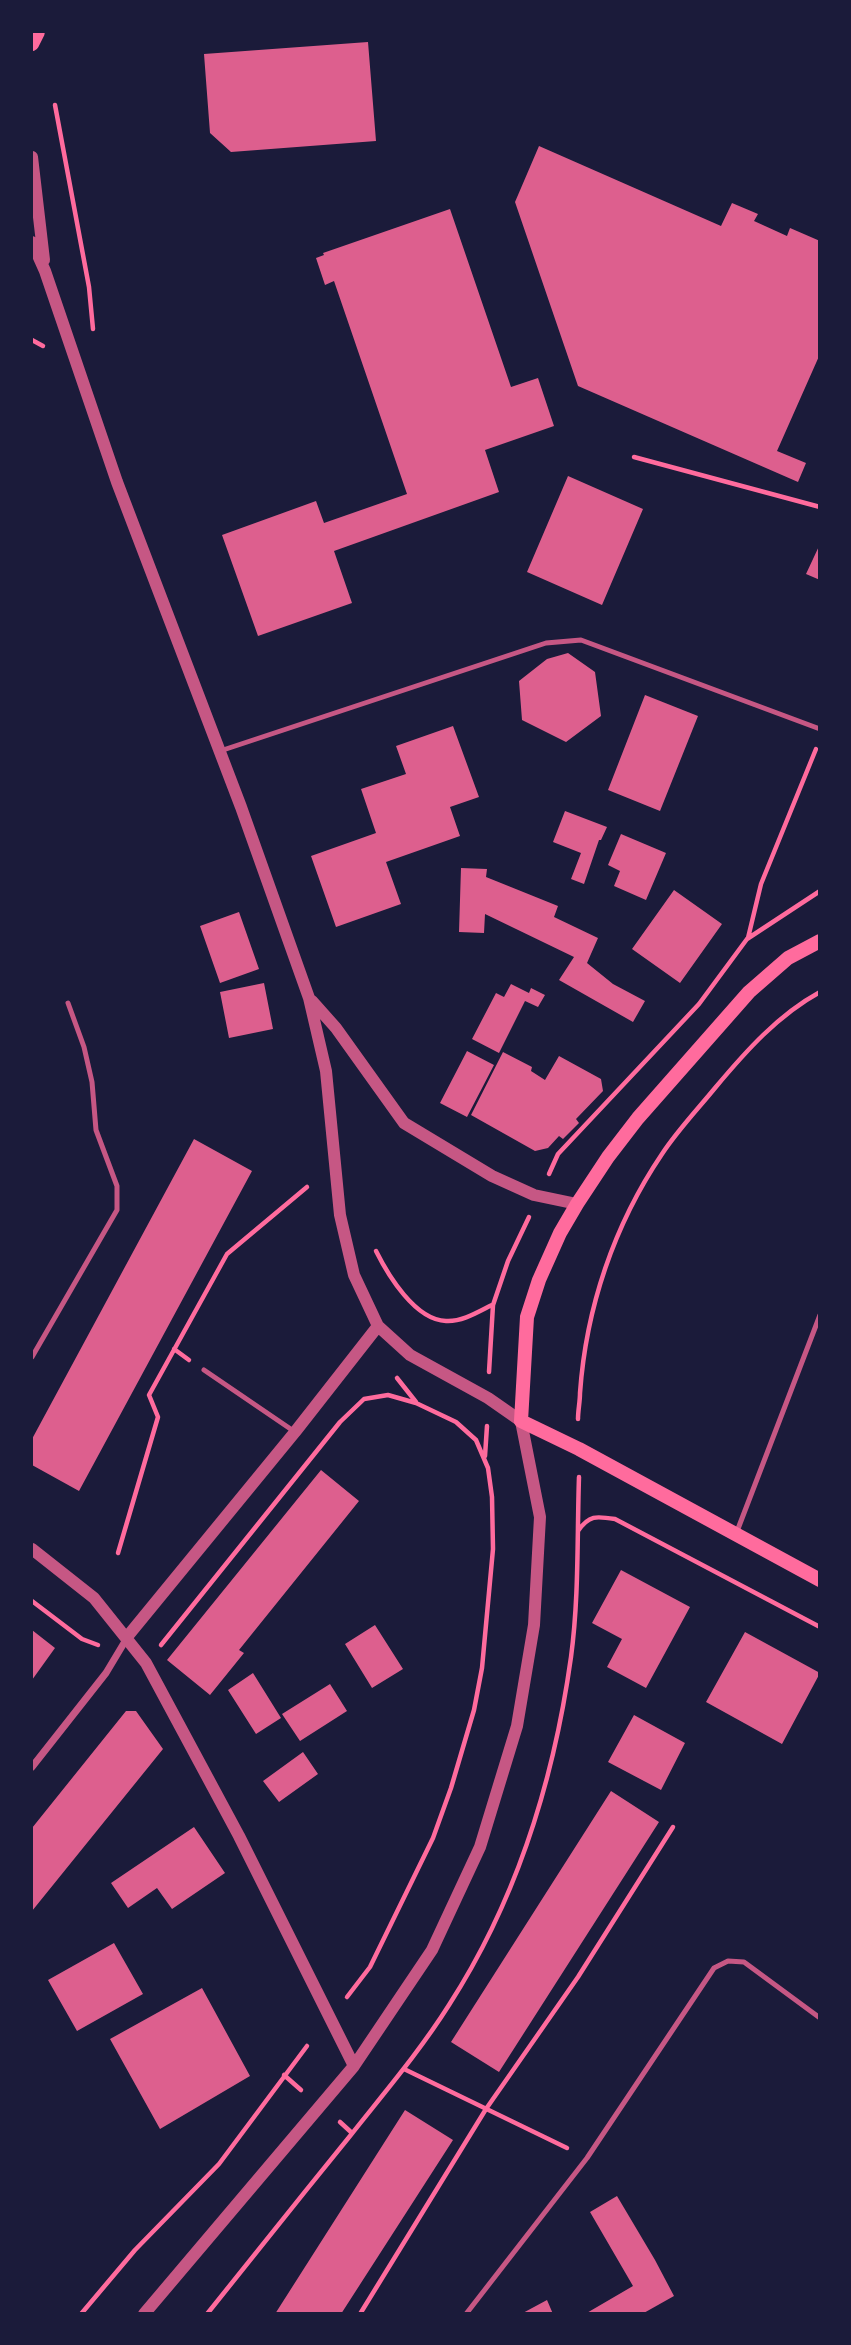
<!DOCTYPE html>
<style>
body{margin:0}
#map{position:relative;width:851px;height:2345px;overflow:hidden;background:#1b1b3a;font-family:Mulish,sans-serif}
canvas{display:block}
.frame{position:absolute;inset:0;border:33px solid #1b1b3a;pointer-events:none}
</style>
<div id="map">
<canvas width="851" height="2345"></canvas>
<div class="frame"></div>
</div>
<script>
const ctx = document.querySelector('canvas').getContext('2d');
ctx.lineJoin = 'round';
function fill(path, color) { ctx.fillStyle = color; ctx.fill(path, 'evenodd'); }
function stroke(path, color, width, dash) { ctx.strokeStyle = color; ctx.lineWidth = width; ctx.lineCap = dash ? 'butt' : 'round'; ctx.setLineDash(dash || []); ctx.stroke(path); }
const building = new Path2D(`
 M 368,42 L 376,141 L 231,152 L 210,133 L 204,54 Z
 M 539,146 L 721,226 L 732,203 L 758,214 L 754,221 L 787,236 L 790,228 L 820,241 L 820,354 L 777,451 L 806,463 L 798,482 L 578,386 L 515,202 Z
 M 450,209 L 511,387 L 538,378 L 554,426 L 485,450 L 499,492 L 334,551 L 352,603 L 258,636 L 222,535 L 316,501 L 324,523 L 407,494 L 334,281 L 325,285 L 316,258 L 324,255 L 323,253 Z
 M 568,476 L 643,509 L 602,605 L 527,572 Z
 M 820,544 L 820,580 L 806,574 Z
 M 568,653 L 595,672 L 601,716 L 566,742 L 522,720 L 519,681 L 547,659 Z
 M 645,695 L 698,716 L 660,811 L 608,790 Z
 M 453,726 L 479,797 L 450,807 L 460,836 L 386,862 L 401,904 L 336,927 L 311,856 L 376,833 L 361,789 L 406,774 L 396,746 Z
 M 565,811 L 607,827 L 601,840 L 599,840 L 584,884 L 571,879 L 581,853 L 553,842 Z
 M 621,834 L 666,853 L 646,900 L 614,886 L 620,871 L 608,865 Z
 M 461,868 L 487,869 L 486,877 L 558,906 L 554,917 L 598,938 L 587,963 L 613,984 L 645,1001 L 633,1022 L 559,980 L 574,957 L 485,914 L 484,933 L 459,932 Z
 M 674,890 L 722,924 L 680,983 L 632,949 Z
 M 239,912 L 259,969 L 220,983 L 200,926 Z
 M 264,983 L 273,1029 L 229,1038 L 220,992 Z
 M 511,984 L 529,993 L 531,988 L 545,995 L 538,1007 L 525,1001 L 499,1053 L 472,1039 L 496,993 L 504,997 Z
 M 467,1051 L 494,1065 L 467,1117 L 440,1103 Z
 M 503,1052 L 532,1067 L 531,1071 L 545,1080 L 559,1056 L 601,1079 L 603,1091 L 576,1119 L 579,1123 L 563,1139 L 559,1136 L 548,1148 L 535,1151 L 471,1115 Z
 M 194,1139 L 252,1171 L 79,1491 L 32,1465 L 32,1439 Z
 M 321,1470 L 359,1501 L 239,1650 L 244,1653 L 210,1695 L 167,1660 Z
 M 621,1570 L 690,1607 L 646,1688 L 607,1667 L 622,1639 L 592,1623 Z
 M 375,1625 L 403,1669 L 372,1688 L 345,1644 Z
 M 32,1630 L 55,1648 L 32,1680 Z
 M 745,1632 L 820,1673 L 782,1744 L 706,1702 Z
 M 253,1673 L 281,1718 L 256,1734 L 228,1690 Z
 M 330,1684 L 347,1711 L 300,1741 L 282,1714 Z
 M 126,1711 L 136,1711 L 163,1749 L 32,1911 L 32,1828 Z
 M 634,1715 L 685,1743 L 661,1790 L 608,1762 Z
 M 303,1752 L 318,1774 L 279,1802 L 263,1781 Z
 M 611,1791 L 659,1822 L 499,2072 L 451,2042 Z
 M 194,1827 L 225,1873 L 172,1909 L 157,1888 L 128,1908 L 111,1883 Z
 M 114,1943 L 143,1994 L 77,2031 L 48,1980 Z
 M 202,1988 L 250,2076 L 160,2129 L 110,2039 Z
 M 405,2110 L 453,2140 L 341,2314 L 275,2314 Z
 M 617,2196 L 655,2260 L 674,2296 L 642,2314 L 585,2314 L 633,2286 L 590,2212 Z
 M 547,2300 L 553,2314 L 521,2314 Z`);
const path = new Path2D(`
 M 55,105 L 89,287 L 93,329
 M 32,340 L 43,346
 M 634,457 L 820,507
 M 748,938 L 761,884 L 816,749
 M 549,1174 L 558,1154 L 699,1004 L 747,939 L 820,891
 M 376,1251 C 388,1275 415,1320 446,1321 C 462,1322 478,1312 492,1305
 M 174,1349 L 189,1360
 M 489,1372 L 493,1305 L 508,1261 L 529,1217
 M 397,1378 L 416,1402
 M 578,1419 C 578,1410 580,1402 580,1393 C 586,1308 614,1225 662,1154 C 677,1131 697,1110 715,1088 C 746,1051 778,1015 820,992
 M 485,1456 L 487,1426
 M 578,1531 C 589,1515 596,1516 615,1519 L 820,1627
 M 118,1553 L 158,1417 L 149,1395 L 227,1254 L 307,1187
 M 32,1601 L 82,1639 L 98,1645
 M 161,1645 L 340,1422 L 364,1399 L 388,1395 L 416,1403 L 456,1422 L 476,1440 L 488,1468 L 492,1497 L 493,1549 L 482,1668 L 474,1710 L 451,1788 L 433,1838 L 370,1967 L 347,1997
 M 404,2069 L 567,2148
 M 284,2075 L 301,2090
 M 340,2122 L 352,2133
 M 81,2314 L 135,2250 L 219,2164 L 307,2046
 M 207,2314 C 255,2254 302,2195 350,2136 C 384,2093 420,2051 449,2005 C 516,1901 554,1779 571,1657 C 579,1598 577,1537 579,1477
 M 360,2314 L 486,2109 L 578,1977 L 673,1827`);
const service = new Path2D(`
 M 220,751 L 546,643 L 581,640 L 820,729
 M 32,1357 L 117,1210 L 117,1186 L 96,1130 L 92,1082 L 84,1047 L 68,1003
 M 204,1370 L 295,1432
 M 736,1534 L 820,1315
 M 466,2314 L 587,2158 L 714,1968 L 728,1961 L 744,1962 L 820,2018`);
const minor = new Path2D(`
 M 32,1767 L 106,1673 L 127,1638`);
const tertiary = new Path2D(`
 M 32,157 L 44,260
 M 32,242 L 45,271 L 117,482 L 241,807 L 309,998 L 326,1071 L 340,1215 L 354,1275 L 378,1326 L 410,1355 L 488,1398 L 521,1421 L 540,1517 L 534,1625 L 517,1726 L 480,1847 L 432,1950 L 354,2066 L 144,2314
 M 312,1001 L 336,1028 L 404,1123 L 492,1176 L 534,1195 L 577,1204
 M 32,1549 L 94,1598 L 146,1663 L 239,1836 L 354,2066
 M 127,1637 L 295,1432 L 378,1326`);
const secondary = new Path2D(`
 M 32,44 L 38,32
 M 820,941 L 788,958 L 749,992 L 638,1118 L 608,1157 L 577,1204 L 560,1233 L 539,1280 L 527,1317 L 521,1421 L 579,1449 L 820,1580`);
fill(building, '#dd5f8e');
stroke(path, '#ff6b9d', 4.5);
stroke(service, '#c65784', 5);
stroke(minor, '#c65784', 7);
stroke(tertiary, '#c65784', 12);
stroke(secondary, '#ff6b9d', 14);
</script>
